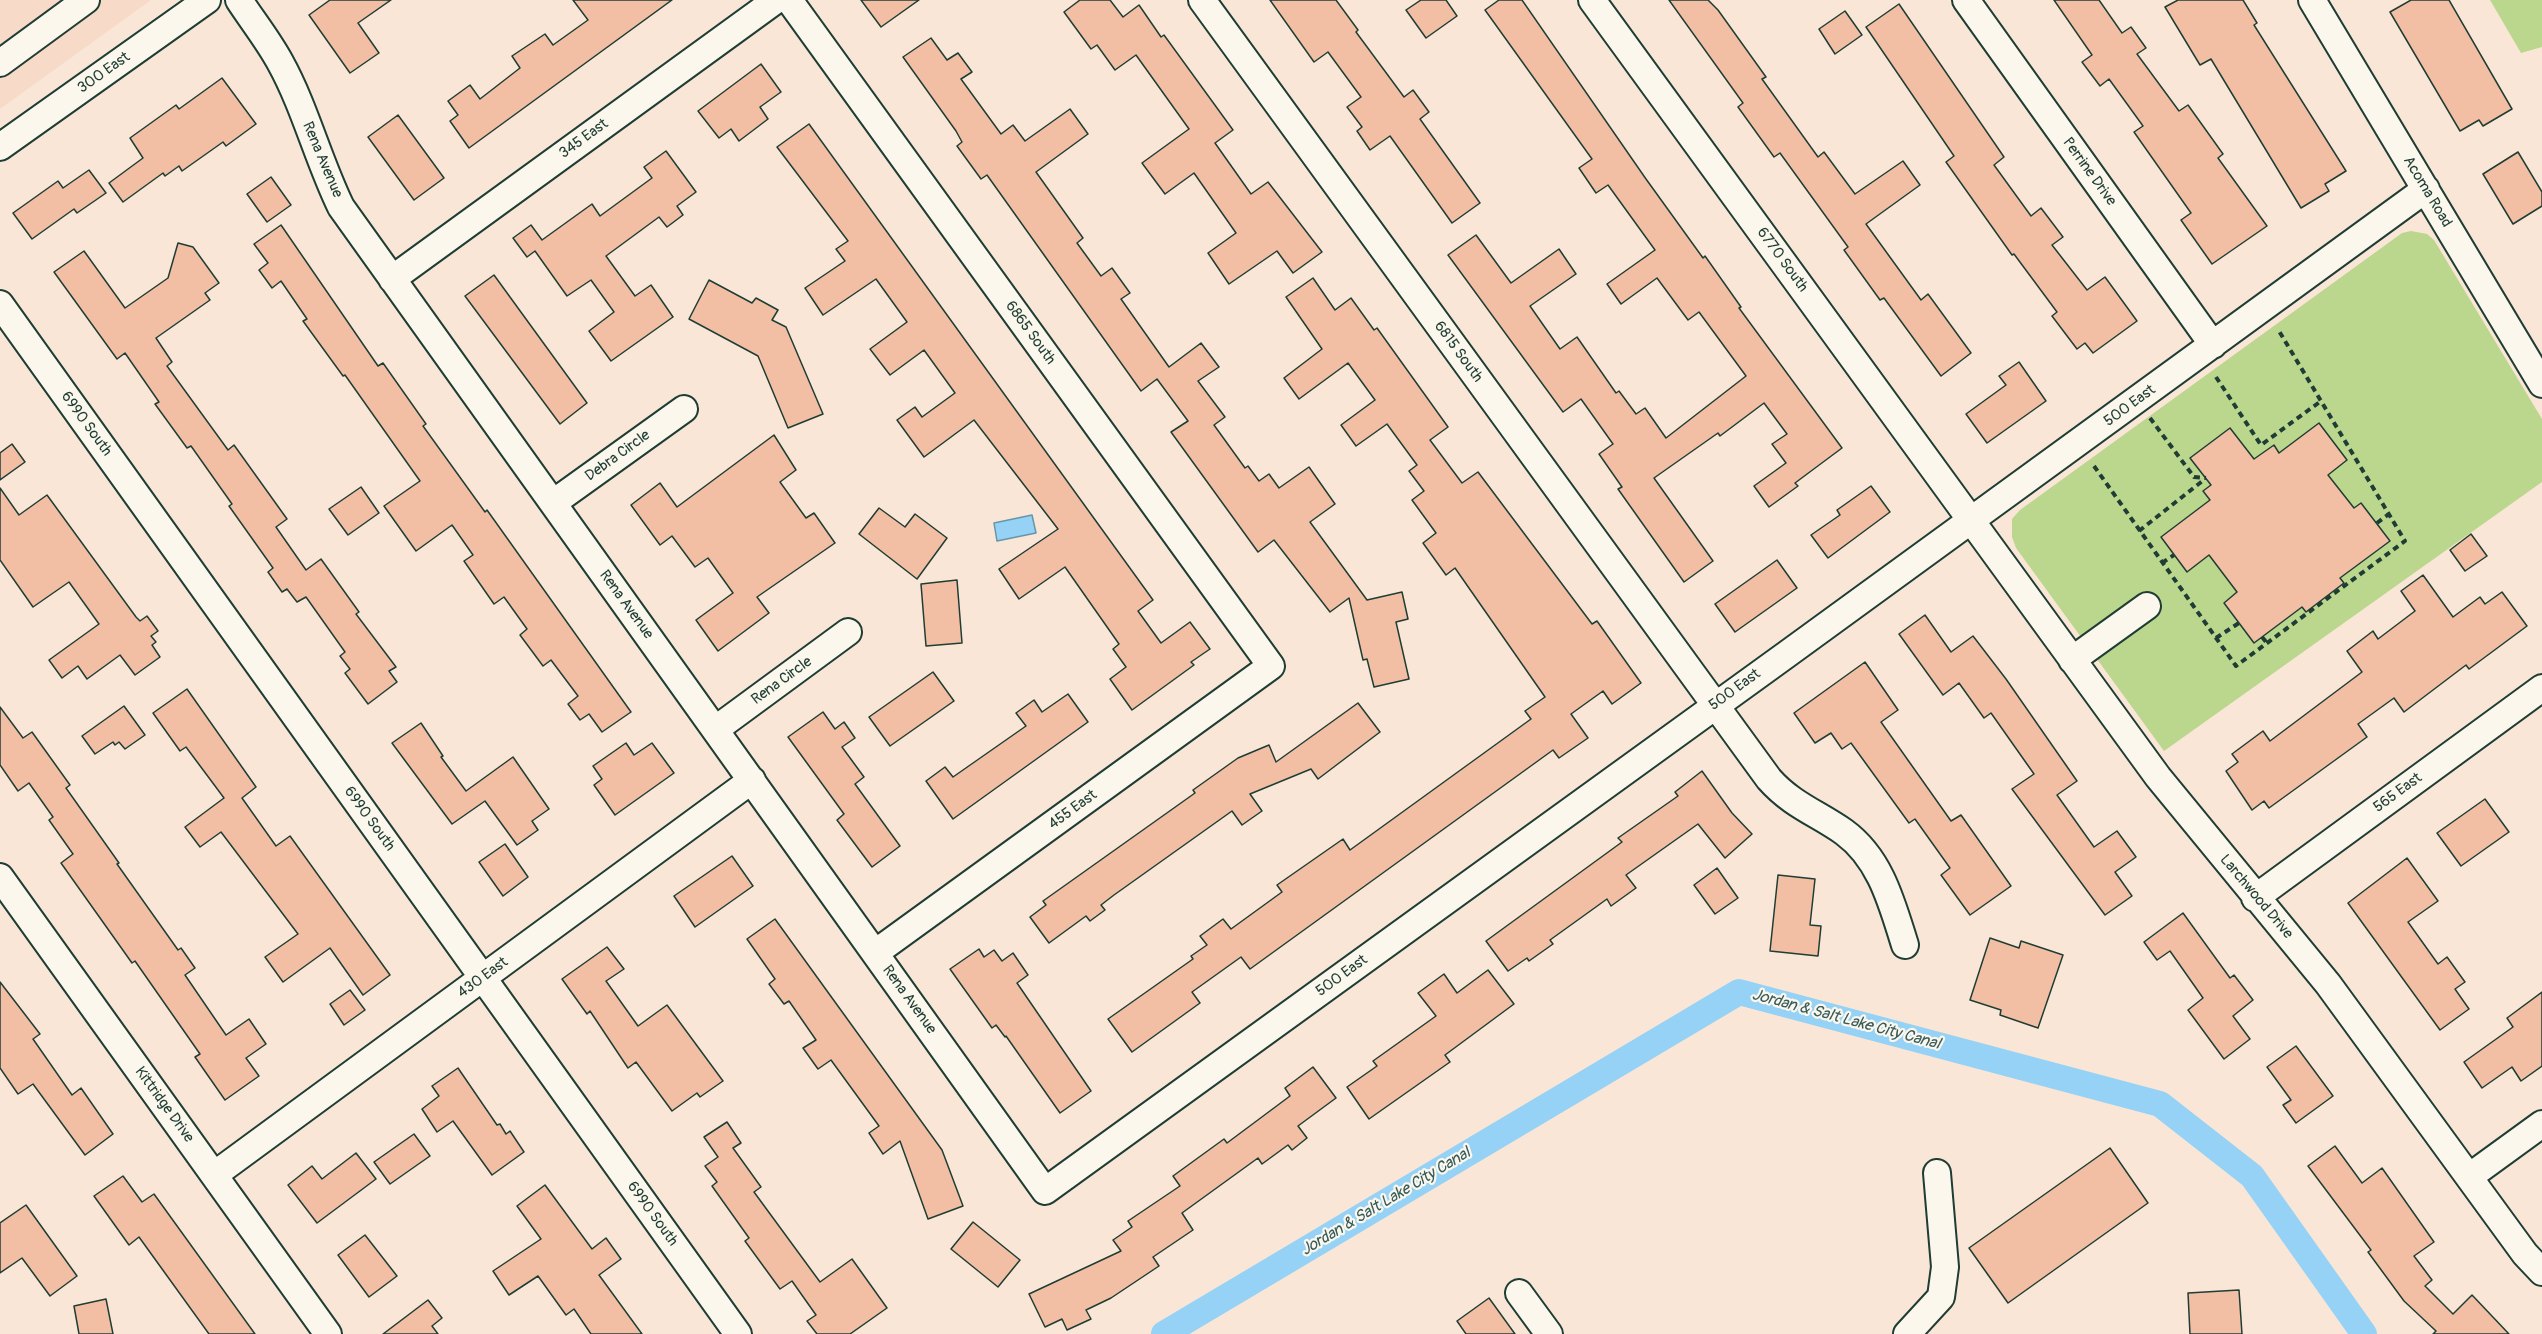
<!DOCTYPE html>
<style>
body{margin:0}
canvas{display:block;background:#f9e6d6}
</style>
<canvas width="2542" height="1334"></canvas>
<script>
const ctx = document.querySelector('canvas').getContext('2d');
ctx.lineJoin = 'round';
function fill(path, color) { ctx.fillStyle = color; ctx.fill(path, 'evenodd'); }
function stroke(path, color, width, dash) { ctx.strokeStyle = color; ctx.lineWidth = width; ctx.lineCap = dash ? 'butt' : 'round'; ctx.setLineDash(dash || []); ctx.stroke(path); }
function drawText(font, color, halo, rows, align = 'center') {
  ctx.font = font + ' Pangolin,sans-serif'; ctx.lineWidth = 4.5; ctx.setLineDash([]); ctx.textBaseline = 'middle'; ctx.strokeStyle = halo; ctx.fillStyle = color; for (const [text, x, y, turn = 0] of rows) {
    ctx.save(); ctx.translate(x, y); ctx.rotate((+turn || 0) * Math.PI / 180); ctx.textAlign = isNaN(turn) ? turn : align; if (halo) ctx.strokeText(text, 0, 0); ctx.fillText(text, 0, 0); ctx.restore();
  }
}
const built = new Path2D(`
 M 0,0 L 151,0 L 0,109 Z`);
const green = new Path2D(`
 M 2490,0 L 2542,0 L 2542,47 L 2521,53 Z
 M 2411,231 L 2427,234 L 2434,240 L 2542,419 L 2542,482 L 2164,751 L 2016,548 L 2012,537 L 2012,519 L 2020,510 L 2402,233 Z`);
const water = new Path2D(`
 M 1032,515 L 1036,533 L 997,541 L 994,523 Z`);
const canal = new Path2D(`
 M 1164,1334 L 1739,992 L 2160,1104 L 2252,1176 L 2364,1334`);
const building = new Path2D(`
 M 330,0 L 391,0 L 358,23 L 379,53 L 350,73 L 309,15 Z
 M 573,0 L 672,0 L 469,148 L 450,121 L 458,115 L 448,101 L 470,85 L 480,99 L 520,68 L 512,56 L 545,34 L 553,45 L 588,20 Z
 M 861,0 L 919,0 L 881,27 Z
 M 1080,0 L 1110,0 L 1123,17 L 1139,5 L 1161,37 L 1164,35 L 1233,130 L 1215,143 L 1251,194 L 1268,182 L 1322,252 L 1293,273 L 1277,251 L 1229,284 L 1208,253 L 1236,233 L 1194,173 L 1165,194 L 1142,163 L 1189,129 L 1136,55 L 1115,70 L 1097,45 L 1091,49 L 1064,12 Z
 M 1270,0 L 1336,0 L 1358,30 L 1356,32 L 1404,97 L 1413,90 L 1429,112 L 1420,119 L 1480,203 L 1452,223 L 1390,136 L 1370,150 L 1357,131 L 1362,127 L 1347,107 L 1361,97 L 1328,52 L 1314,62 Z
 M 1421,0 L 1446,0 L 1457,16 L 1426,38 L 1406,10 Z
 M 1499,0 L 1522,0 L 1646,179 L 1703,258 L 1705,256 L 1741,307 L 1739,308 L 1842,448 L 1795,483 L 1798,486 L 1769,507 L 1754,486 L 1786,463 L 1772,444 L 1787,434 L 1764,403 L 1720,436 L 1718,433 L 1654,478 L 1713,561 L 1684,582 L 1618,489 L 1622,487 L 1599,454 L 1613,444 L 1581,399 L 1563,412 L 1448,255 L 1476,235 L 1511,283 L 1559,249 L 1576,274 L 1530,306 L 1560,349 L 1577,337 L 1616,393 L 1619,391 L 1636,414 L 1645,408 L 1666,438 L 1746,376 L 1699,312 L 1688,320 L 1657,278 L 1621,304 L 1607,284 L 1655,250 L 1608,185 L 1596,193 L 1579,168 L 1592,159 L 1485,10 Z
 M 1669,0 L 1708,0 L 1718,10 L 1766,77 L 1762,79 L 1818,157 L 1824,152 L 1855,194 L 1903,161 L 1920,185 L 1866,224 L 1921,300 L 1928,294 L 1971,353 L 1941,376 L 1884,298 L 1880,300 L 1844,250 L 1848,247 L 1780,153 L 1774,157 L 1738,107 L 1743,103 Z
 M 2054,0 L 2099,0 L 2122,33 L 2131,27 L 2146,48 L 2137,54 L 2179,111 L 2188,105 L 2223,154 L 2218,158 L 2267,226 L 2212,264 L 2181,220 L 2191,213 L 2134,132 L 2143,126 L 2109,79 L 2100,86 L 2082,62 L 2092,55 Z
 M 2178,0 L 2243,0 L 2257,23 L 2254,25 L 2346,171 L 2325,184 L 2329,191 L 2301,208 L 2211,59 L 2200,65 L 2165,7 Z
 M 2411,0 L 2449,0 L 2512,109 L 2483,126 L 2479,120 L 2460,131 L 2390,12 Z
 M 1899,4 L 2004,157 L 1994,165 L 2031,216 L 2041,208 L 2063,237 L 2052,245 L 2087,290 L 2105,277 L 2137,321 L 2093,353 L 2085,343 L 2077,349 L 2052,316 L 2057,312 L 2014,254 L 2012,255 L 1946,162 L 1954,156 L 1866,27 Z
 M 1845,11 L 1862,35 L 1835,54 L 1819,29 Z
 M 931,38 L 947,60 L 958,53 L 972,72 L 961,79 L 1001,134 L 1013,125 L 1025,141 L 1070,109 L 1088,134 L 1036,172 L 1083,238 L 1077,243 L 1101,276 L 1112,268 L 1130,293 L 1121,299 L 1169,367 L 1201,343 L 1219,367 L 1198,381 L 1225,417 L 1214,425 L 1245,468 L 1248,466 L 1259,481 L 1269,474 L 1279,488 L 1309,467 L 1335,504 L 1310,522 L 1367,600 L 1402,592 L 1408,619 L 1396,622 L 1409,679 L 1374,687 L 1367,659 L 1363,660 L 1349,598 L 1330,612 L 1274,540 L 1258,552 L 1171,432 L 1188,421 L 1157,379 L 1141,391 L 987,175 L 981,179 L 957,146 L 962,142 L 956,131 L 903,57 Z
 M 761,64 L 781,92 L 760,107 L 768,119 L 739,141 L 731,129 L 719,138 L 698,111 Z
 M 222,78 L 256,124 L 226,146 L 223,142 L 182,171 L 179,166 L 165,176 L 163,173 L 123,202 L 109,183 L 143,158 L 130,138 L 176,105 L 179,109 Z
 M 398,115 L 444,178 L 414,200 L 368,137 Z
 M 809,124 L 1153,600 L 1138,611 L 1161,643 L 1190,622 L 1210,649 L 1191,662 L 1194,665 L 1132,710 L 1110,679 L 1126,667 L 1113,649 L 1119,644 L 1065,567 L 1019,599 L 999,569 L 1058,529 L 974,420 L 924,457 L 897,420 L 915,407 L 922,417 L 955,393 L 924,350 L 890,375 L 870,349 L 907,322 L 876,279 L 823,315 L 805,288 L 845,261 L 836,249 L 848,241 L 777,147 Z
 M 666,151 L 696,192 L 677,206 L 683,215 L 667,227 L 659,217 L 606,256 L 635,296 L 651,285 L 673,317 L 611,361 L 589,331 L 614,312 L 591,280 L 567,296 L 535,251 L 527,257 L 513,238 L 531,225 L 542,240 L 592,204 L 600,216 L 652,178 L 644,167 Z
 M 2518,152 L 2542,192 L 2542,206 L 2513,224 L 2483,174 Z
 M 89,170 L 106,193 L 77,213 L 74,209 L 32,239 L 13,213 L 58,181 L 63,188 Z
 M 271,177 L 291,205 L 267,222 L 247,194 Z
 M 281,225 L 378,366 L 383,363 L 426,424 L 423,426 L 485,512 L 487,510 L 631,712 L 602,732 L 589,714 L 580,720 L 568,704 L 578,696 L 551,660 L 543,666 L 520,635 L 527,629 L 504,597 L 494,604 L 464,561 L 473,555 L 452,525 L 416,551 L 384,506 L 420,481 L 345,375 L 343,376 L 303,321 L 307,319 L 281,281 L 272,288 L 259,270 L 268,263 L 254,244 Z
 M 178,243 L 193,247 L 219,283 L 205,293 L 210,300 L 156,338 L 172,362 L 167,366 L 228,450 L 234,445 L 287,519 L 276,527 L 306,570 L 321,559 L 359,612 L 356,614 L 396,667 L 389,671 L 397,682 L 368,704 L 345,673 L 350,669 L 340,656 L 345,652 L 306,597 L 297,602 L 287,589 L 282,592 L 268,572 L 273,568 L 229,506 L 232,504 L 191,446 L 187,448 L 155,404 L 159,402 L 125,353 L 117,359 L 54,272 L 84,251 L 125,308 L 168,278 Z
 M 494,275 L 587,403 L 560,424 L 465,296 Z
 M 1313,278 L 1335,310 L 1351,298 L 1374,330 L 1377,328 L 1448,427 L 1430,440 L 1462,483 L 1478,472 L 1592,624 L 1597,621 L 1641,683 L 1612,704 L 1603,691 L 1571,714 L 1588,738 L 1559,758 L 1553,750 L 1250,969 L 1241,957 L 1192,992 L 1200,1003 L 1132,1052 L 1108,1019 L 1193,959 L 1191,956 L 1207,945 L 1200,936 L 1223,919 L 1231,929 L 1282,892 L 1277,885 L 1343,839 L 1350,850 L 1531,719 L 1525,711 L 1545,697 L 1455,568 L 1446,575 L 1423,543 L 1436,533 L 1412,500 L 1424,491 L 1409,471 L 1417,465 L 1387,424 L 1356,446 L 1341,425 L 1375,400 L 1348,363 L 1299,399 L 1284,378 L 1322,349 L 1286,297 Z
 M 709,280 L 752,303 L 756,298 L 778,310 L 772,320 L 786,327 L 823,414 L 788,428 L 758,356 L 689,319 Z
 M 2019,362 L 2046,401 L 1987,443 L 1966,414 L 2006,385 L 1999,376 Z
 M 2319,423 L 2347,460 L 2328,475 L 2354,508 L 2361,503 L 2390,541 L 2340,578 L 2344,583 L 2306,612 L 2302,607 L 2254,643 L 2224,603 L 2237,592 L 2209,555 L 2187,572 L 2161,537 L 2210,500 L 2203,491 L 2211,485 L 2190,458 L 2230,428 L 2254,459 L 2274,445 L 2279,453 Z
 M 774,435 L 796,470 L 780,482 L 806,518 L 814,513 L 835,543 L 757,597 L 769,613 L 718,651 L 696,620 L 733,593 L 708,558 L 695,567 L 672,536 L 660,545 L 631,505 L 660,483 L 677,507 Z
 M 12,444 L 25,462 L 0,480 L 0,453 Z
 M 1871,486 L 1890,512 L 1828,558 L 1811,535 L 1840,515 L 1837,510 Z
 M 361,487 L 379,513 L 348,535 L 329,509 Z
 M 0,488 L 19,515 L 47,495 L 136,617 L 140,621 L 147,616 L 158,631 L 151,636 L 156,642 L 152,645 L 160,657 L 135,675 L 120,655 L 87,679 L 78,666 L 62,678 L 49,660 L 99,624 L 69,582 L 33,607 L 0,560 Z
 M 879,508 L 905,527 L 915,514 L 947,538 L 917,579 L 859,534 Z
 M 2471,534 L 2487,556 L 2465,571 L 2450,550 Z
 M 1777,560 L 1797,588 L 1735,632 L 1715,604 Z
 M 2423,575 L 2453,617 L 2480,597 L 2485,604 L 2502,592 L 2527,626 L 2469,669 L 2466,665 L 2404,712 L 2394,698 L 2358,724 L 2367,737 L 2269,808 L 2264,801 L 2252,810 L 2226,771 L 2238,762 L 2232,754 L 2263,731 L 2270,741 L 2362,672 L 2347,651 L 2373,631 L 2378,639 L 2415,611 L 2401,591 Z
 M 957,580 L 962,643 L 926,646 L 921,584 Z
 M 1925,615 L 1951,652 L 1973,636 L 2006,679 L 2077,781 L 2057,795 L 2094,847 L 2117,831 L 2136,857 L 2115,872 L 2132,896 L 2105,915 L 2012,789 L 2034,774 L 1991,713 L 1984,718 L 1959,683 L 1943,695 L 1899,634 Z
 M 1865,662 L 1898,710 L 1881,722 L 1951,821 L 1961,815 L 2011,886 L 1970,915 L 1941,875 L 1950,868 L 1915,819 L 1909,823 L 1851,743 L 1842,749 L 1831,733 L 1815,743 L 1794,713 Z
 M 933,672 L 954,701 L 890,746 L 869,717 Z
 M 187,689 L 256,787 L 242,798 L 276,846 L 290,836 L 390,975 L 363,995 L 330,948 L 283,982 L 265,957 L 298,934 L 221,832 L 200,847 L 185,827 L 224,798 L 186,747 L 180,751 L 153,713 Z
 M 1068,694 L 1088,722 L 953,819 L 926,781 L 945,767 L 953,777 L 1026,726 L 1016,713 L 1034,700 L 1042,712 Z
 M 1358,703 L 1380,732 L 1318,779 L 1311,769 L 1250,794 L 1262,811 L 1242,825 L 1232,811 L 1114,895 L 1101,905 L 1105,910 L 1090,921 L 1086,916 L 1049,943 L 1030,917 L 1046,905 L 1043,901 L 1195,793 L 1193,790 L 1238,758 L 1269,745 L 1276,762 Z
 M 124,706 L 145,735 L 125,749 L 119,742 L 115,745 L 113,742 L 95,754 L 82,736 Z
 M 0,707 L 23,738 L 32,732 L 70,785 L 66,788 L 119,863 L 117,864 L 178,950 L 181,948 L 195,968 L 185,975 L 226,1035 L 249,1019 L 266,1044 L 246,1058 L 259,1076 L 225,1100 L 195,1057 L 200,1054 L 135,961 L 132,963 L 61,863 L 73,854 L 49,820 L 53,817 L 29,783 L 18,791 L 0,765 Z
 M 823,712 L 835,729 L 844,722 L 855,738 L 842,747 L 864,777 L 855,784 L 900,846 L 872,867 L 837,820 L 844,814 L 788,737 Z
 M 421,723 L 443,756 L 441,757 L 466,791 L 513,757 L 549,809 L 532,821 L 538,830 L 517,845 L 485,801 L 452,824 L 392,743 Z
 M 626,743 L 634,755 L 652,743 L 674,773 L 615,815 L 594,785 L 602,779 L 593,766 Z
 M 1702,771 L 1732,813 L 1752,834 L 1725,858 L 1698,824 L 1626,875 L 1636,888 L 1611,906 L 1607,899 L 1550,940 L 1553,944 L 1529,961 L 1527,958 L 1508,971 L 1486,941 L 1622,842 L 1618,838 L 1678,796 L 1675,792 Z
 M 2485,799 L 2509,832 L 2461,866 L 2437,833 Z
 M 505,844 L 528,877 L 503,896 L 479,862 Z
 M 732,856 L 753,886 L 695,927 L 674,896 Z
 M 2407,858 L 2438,901 L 2408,922 L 2438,964 L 2447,957 L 2465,982 L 2455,989 L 2469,1009 L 2440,1030 L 2348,903 Z
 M 1717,868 L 1738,898 L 1715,914 L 1694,885 Z
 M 1778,875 L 1815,879 L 1810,925 L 1821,926 L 1818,956 L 1770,951 Z
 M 2183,913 L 2230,978 L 2234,975 L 2253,1000 L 2233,1016 L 2250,1039 L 2224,1059 L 2188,1010 L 2203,998 L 2170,951 L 2157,960 L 2144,942 Z
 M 775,919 L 942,1150 L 963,1206 L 928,1219 L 900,1141 L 883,1154 L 869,1133 L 879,1126 L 831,1060 L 818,1069 L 803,1048 L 816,1040 L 789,1001 L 784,1004 L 769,984 L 775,979 L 747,939 Z
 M 1990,938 L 2019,948 L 2021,941 L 2063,955 L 2038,1028 L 2000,1015 L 2001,1010 L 1970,1000 Z
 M 607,947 L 624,969 L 606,981 L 638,1026 L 667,1005 L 723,1081 L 700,1097 L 697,1093 L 672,1111 L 636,1062 L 628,1068 L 590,1011 L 587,1014 L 562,979 Z
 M 979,949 L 984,957 L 994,950 L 1002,961 L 1013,953 L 1028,975 L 1017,983 L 1091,1091 L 1060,1113 L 1006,1036 L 1005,1037 L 996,1025 L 992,1028 L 950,969 Z
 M 1488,970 L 1514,1004 L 1445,1055 L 1450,1062 L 1369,1119 L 1347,1087 L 1377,1066 L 1373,1061 L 1436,1016 L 1418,993 L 1444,974 L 1457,993 Z
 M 0,982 L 40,1034 L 33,1039 L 72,1095 L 81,1088 L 113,1134 L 85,1155 L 33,1084 L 18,1094 L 0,1068 Z
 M 350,990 L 365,1010 L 344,1025 L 330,1004 Z
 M 2542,992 L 2542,1066 L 2521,1081 L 2512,1067 L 2482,1088 L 2464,1062 L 2513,1027 L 2507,1018 Z
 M 2296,1046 L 2333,1096 L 2296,1123 L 2283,1105 L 2291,1100 L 2267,1067 Z
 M 1313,1067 L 1336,1098 L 1298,1126 L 1307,1138 L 1292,1150 L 1288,1145 L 1262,1164 L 1258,1158 L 1182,1213 L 1193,1230 L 1153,1257 L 1159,1266 L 1111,1298 L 1086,1310 L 1091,1319 L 1067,1330 L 1062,1319 L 1045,1327 L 1029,1294 L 1121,1251 L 1113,1240 L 1132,1227 L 1128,1221 L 1180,1186 L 1173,1176 L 1224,1139 L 1227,1143 L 1290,1096 L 1285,1088 Z
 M 458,1068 L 497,1125 L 500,1124 L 506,1134 L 510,1131 L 524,1152 L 492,1175 L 453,1121 L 437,1132 L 422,1109 L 439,1096 L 432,1086 Z
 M 727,1122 L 741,1143 L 733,1148 L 761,1187 L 754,1192 L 820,1282 L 852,1259 L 887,1308 L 850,1334 L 817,1334 L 807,1321 L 816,1315 L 792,1281 L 780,1289 L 745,1241 L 749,1238 L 712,1186 L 717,1182 L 705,1166 L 718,1157 L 704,1137 Z
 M 414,1134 L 430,1156 L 390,1184 L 374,1162 Z
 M 2335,1146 L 2362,1183 L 2382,1168 L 2434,1242 L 2414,1256 L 2432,1280 L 2425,1286 L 2453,1314 L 2472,1295 L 2509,1334 L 2433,1334 L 2436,1331 L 2404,1301 L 2368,1252 L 2371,1250 L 2308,1166 Z
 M 2110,1148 L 2148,1203 L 2008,1303 L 1969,1248 Z
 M 356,1153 L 376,1179 L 317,1223 L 288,1185 L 312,1166 L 322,1179 Z
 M 123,1176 L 142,1202 L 154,1194 L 255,1334 L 209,1334 L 139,1237 L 129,1245 L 94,1196 Z
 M 545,1185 L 592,1249 L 606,1238 L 621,1259 L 599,1275 L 642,1334 L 591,1334 L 574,1309 L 566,1315 L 538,1276 L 509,1295 L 493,1271 L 541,1239 L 517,1206 Z
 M 26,1205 L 77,1276 L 50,1296 L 22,1258 L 0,1273 L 0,1223 Z
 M 973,1222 L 1020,1260 L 998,1287 L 951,1249 Z
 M 365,1235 L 397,1276 L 369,1297 L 338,1255 Z
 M 2239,1290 L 2242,1334 L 2190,1334 L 2188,1293 Z
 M 1489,1298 L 1515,1334 L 1466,1334 L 1457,1321 Z
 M 106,1299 L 113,1334 L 79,1334 L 74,1306 Z
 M 428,1300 L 442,1318 L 432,1326 L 438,1334 L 383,1334 Z`);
const path = new Path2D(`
 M 2216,377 L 2261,445 L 2321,401
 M 2150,418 L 2194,477 L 2206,478
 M 2094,466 L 2236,666 L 2405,541 L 2279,331
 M 2377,523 L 2389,514
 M 2139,531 L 2205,479
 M 2162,563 L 2174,555
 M 2262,637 L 2267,643
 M 2216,638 L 2239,623`);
const minor = new Path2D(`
 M 239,0 C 252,20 268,40 280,62 C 305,107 318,160 341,207 L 1045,1191 C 1507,860 1966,523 2426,189
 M 789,0 L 1271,666 L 875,953
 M 1202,0 L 1769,779 C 1792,805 1817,813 1844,832 C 1881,859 1892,904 1905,945
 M 1592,0 L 2158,777 L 2328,984 L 2525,1254 L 2542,1272
 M 1966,0 L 2213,345
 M 2312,0 L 2542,384
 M 0,63 L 86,0
 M 0,147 L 207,0
 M 392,279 L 776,0
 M 0,304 L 738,1334
 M 553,503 L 684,409
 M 2072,660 L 2147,606
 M 716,729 L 848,632
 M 0,877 L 328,1334
 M 2255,898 L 2542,688
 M 214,1175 L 752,780
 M 2469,1177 L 2542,1124
 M 1519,1293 L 1549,1334
 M 1907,1334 L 1941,1297 L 1945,1267 L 1937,1173`);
const streetNames = [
 ["300 East",104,73,-35],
 ["345 East",584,139,-36],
 ["Rena Avenue",322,160,67],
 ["Perrine Drive",2089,172,54],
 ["Acoma Road",2427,192,59],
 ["6770 South",1782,260,54],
 ["6865 South",1030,333,54],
 ["6815 South",1458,352,54],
 ["500 East",2130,406,-36],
 ["6990 South",86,424,54],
 ["Debra Circle",618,456,-36],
 ["Rena Avenue",626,605,54],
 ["Rena Circle",782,681,-36],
 ["500 East",1735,690,-36],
 ["565 East",2398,793,-36],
 ["455 East",1073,810,-36],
 ["6990 South",369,819,54],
 ["Larchwood Drive",2256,897,50],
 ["500 East",1342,976,-36],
 ["430 East",483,978,-36],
 ["Rena Avenue",909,1000,54],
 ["Kittridge Drive",164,1105,54],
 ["6990 South",652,1214,54]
];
const waterNames = [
 ["Jordan & Salt Lake City Canal",1846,1020,15],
 ["Jordan & Salt Lake City Canal",1386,1202,-31]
];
fill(built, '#f7dac7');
fill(green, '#bbd78e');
fill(water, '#95d2f6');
stroke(water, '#6696a8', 1.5);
stroke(canal, '#95d2f6', 26);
fill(building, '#f3bfa4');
stroke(building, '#1f3d34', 1.5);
stroke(minor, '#1f3d34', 30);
stroke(path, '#1f3d34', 4, [6, 4.5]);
stroke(minor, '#fbf7ec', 26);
drawText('15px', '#1f3d34', '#fbf7ec', streetNames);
drawText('italic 16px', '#375b5b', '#fbf7ec', waterNames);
</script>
